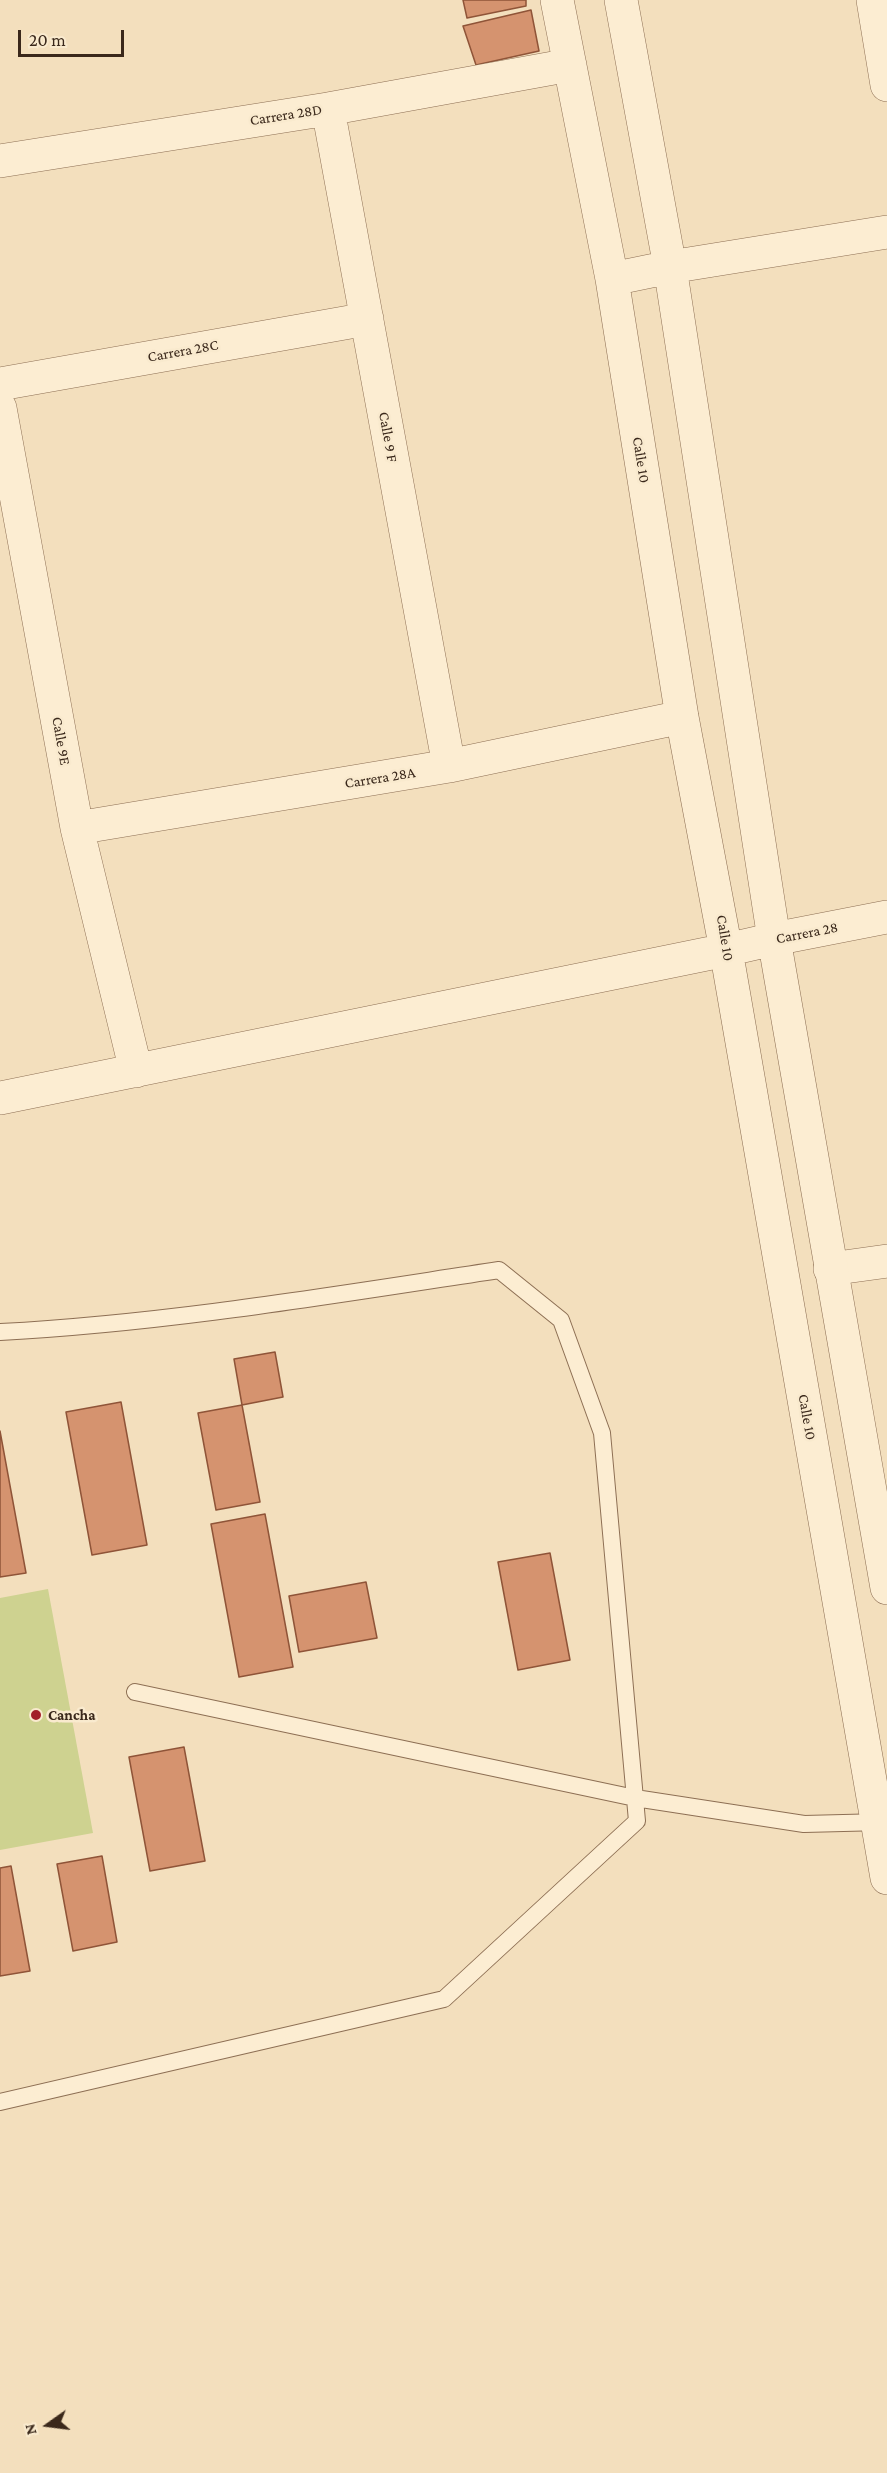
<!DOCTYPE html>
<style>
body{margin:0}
#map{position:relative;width:887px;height:2473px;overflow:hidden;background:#f3dfbd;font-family:"Crimson Pro",serif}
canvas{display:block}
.north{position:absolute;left:18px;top:2395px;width:60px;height:60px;-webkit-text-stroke:4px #f9eace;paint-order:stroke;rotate:256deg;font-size:16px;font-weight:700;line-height:24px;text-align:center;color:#3a281b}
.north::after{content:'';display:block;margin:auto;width:21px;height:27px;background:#3a281b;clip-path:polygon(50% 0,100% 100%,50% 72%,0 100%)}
.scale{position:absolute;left:18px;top:30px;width:106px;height:27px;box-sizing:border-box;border:3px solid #3a281b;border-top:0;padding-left:8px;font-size:18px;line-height:21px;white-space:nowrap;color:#3a281b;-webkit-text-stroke:4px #f9eace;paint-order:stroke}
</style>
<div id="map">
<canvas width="887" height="2473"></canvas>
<div class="north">N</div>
<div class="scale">20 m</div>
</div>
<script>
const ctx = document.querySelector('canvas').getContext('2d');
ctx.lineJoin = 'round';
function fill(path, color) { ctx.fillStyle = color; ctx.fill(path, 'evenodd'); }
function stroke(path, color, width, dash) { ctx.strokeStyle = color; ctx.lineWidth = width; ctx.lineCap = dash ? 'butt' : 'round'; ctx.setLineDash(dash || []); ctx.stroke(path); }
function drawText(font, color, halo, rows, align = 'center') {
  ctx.font = font + ' "Crimson Pro",serif'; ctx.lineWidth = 5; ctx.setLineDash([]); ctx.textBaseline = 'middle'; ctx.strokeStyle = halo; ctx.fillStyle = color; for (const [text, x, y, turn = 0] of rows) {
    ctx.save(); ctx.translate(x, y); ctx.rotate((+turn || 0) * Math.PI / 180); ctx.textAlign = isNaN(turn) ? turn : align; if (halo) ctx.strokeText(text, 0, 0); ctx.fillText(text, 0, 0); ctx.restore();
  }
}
const green = new Path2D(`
 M 48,1589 L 93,1833 L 0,1850 L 0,1598 Z`);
const building = new Path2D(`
 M 463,0 L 526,0 L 526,6 L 467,18 Z
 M 531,10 L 539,51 L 476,65 L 463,26 Z
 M 275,1352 L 283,1397 L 242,1405 L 234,1359 Z
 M 121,1402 L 147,1545 L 92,1555 L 66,1412 Z
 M 242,1405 L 260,1502 L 216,1510 L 198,1413 Z
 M 0,1431 L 26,1573 L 0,1577 Z
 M 265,1514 L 293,1667 L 239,1677 L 211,1524 Z
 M 550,1553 L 570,1660 L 518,1670 L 498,1562 Z
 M 366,1582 L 377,1638 L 299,1652 L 289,1596 Z
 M 184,1747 L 205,1861 L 150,1871 L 129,1757 Z
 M 102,1856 L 117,1942 L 73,1951 L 57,1864 Z
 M 11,1866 L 30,1971 L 0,1976 L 0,1868 Z`);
const service = new Path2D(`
 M 0,1332 C 168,1323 333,1295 499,1270 L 561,1320 L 602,1433 L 637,1821 L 444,1999 L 0,2102
 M 135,1692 L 635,1798 L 804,1824 L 883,1822`);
const minor = new Path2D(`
 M 621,0 L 670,267 L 774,939 L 887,917
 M 873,0 L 887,85
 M 328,109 L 449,766
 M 0,161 L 328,109 L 570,65
 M 612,279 L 670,267 L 887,232
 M 0,384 L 367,319
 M 0,408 L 77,828 L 136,1071
 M 77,828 L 449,766 L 682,717
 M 0,1098 L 726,950 L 682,717 L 612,279 L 557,0
 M 830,1269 L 887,1261`);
const tertiary = new Path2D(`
 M 887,1588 L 774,939 L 726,950 L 887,1878`);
const markers = [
 [36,1715,6,"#a21e28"]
];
const streetNames = [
 ["Carrera 28D",286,115,-9],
 ["Carrera 28C",183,351,-10],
 ["Calle 9 F",388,437,80],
 ["Calle 10",641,460,81],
 ["Calle 9E",61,741,80],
 ["Carrera 28A",380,778,-9],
 ["Carrera 28",807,933,-11],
 ["Calle 10",725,938,81],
 ["Calle 10",807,1417,80]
];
const poiNames = [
 ["Cancha",48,1715]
];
fill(green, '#ced290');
fill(building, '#d5936f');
stroke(building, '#8f5438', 1.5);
stroke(service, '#8d6f54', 18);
stroke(minor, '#8d6f54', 34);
stroke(tertiary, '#8d6f54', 34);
stroke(service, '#fcedd2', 16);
stroke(minor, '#fcedd2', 33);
stroke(tertiary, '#fcedd2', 33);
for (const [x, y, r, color] of markers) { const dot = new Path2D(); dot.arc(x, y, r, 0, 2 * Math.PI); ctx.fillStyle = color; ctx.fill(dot); stroke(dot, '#f9eace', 2); }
drawText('15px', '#3a281b', '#f9eace', streetNames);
drawText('bold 15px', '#3a281b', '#f9eace', poiNames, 'left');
</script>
